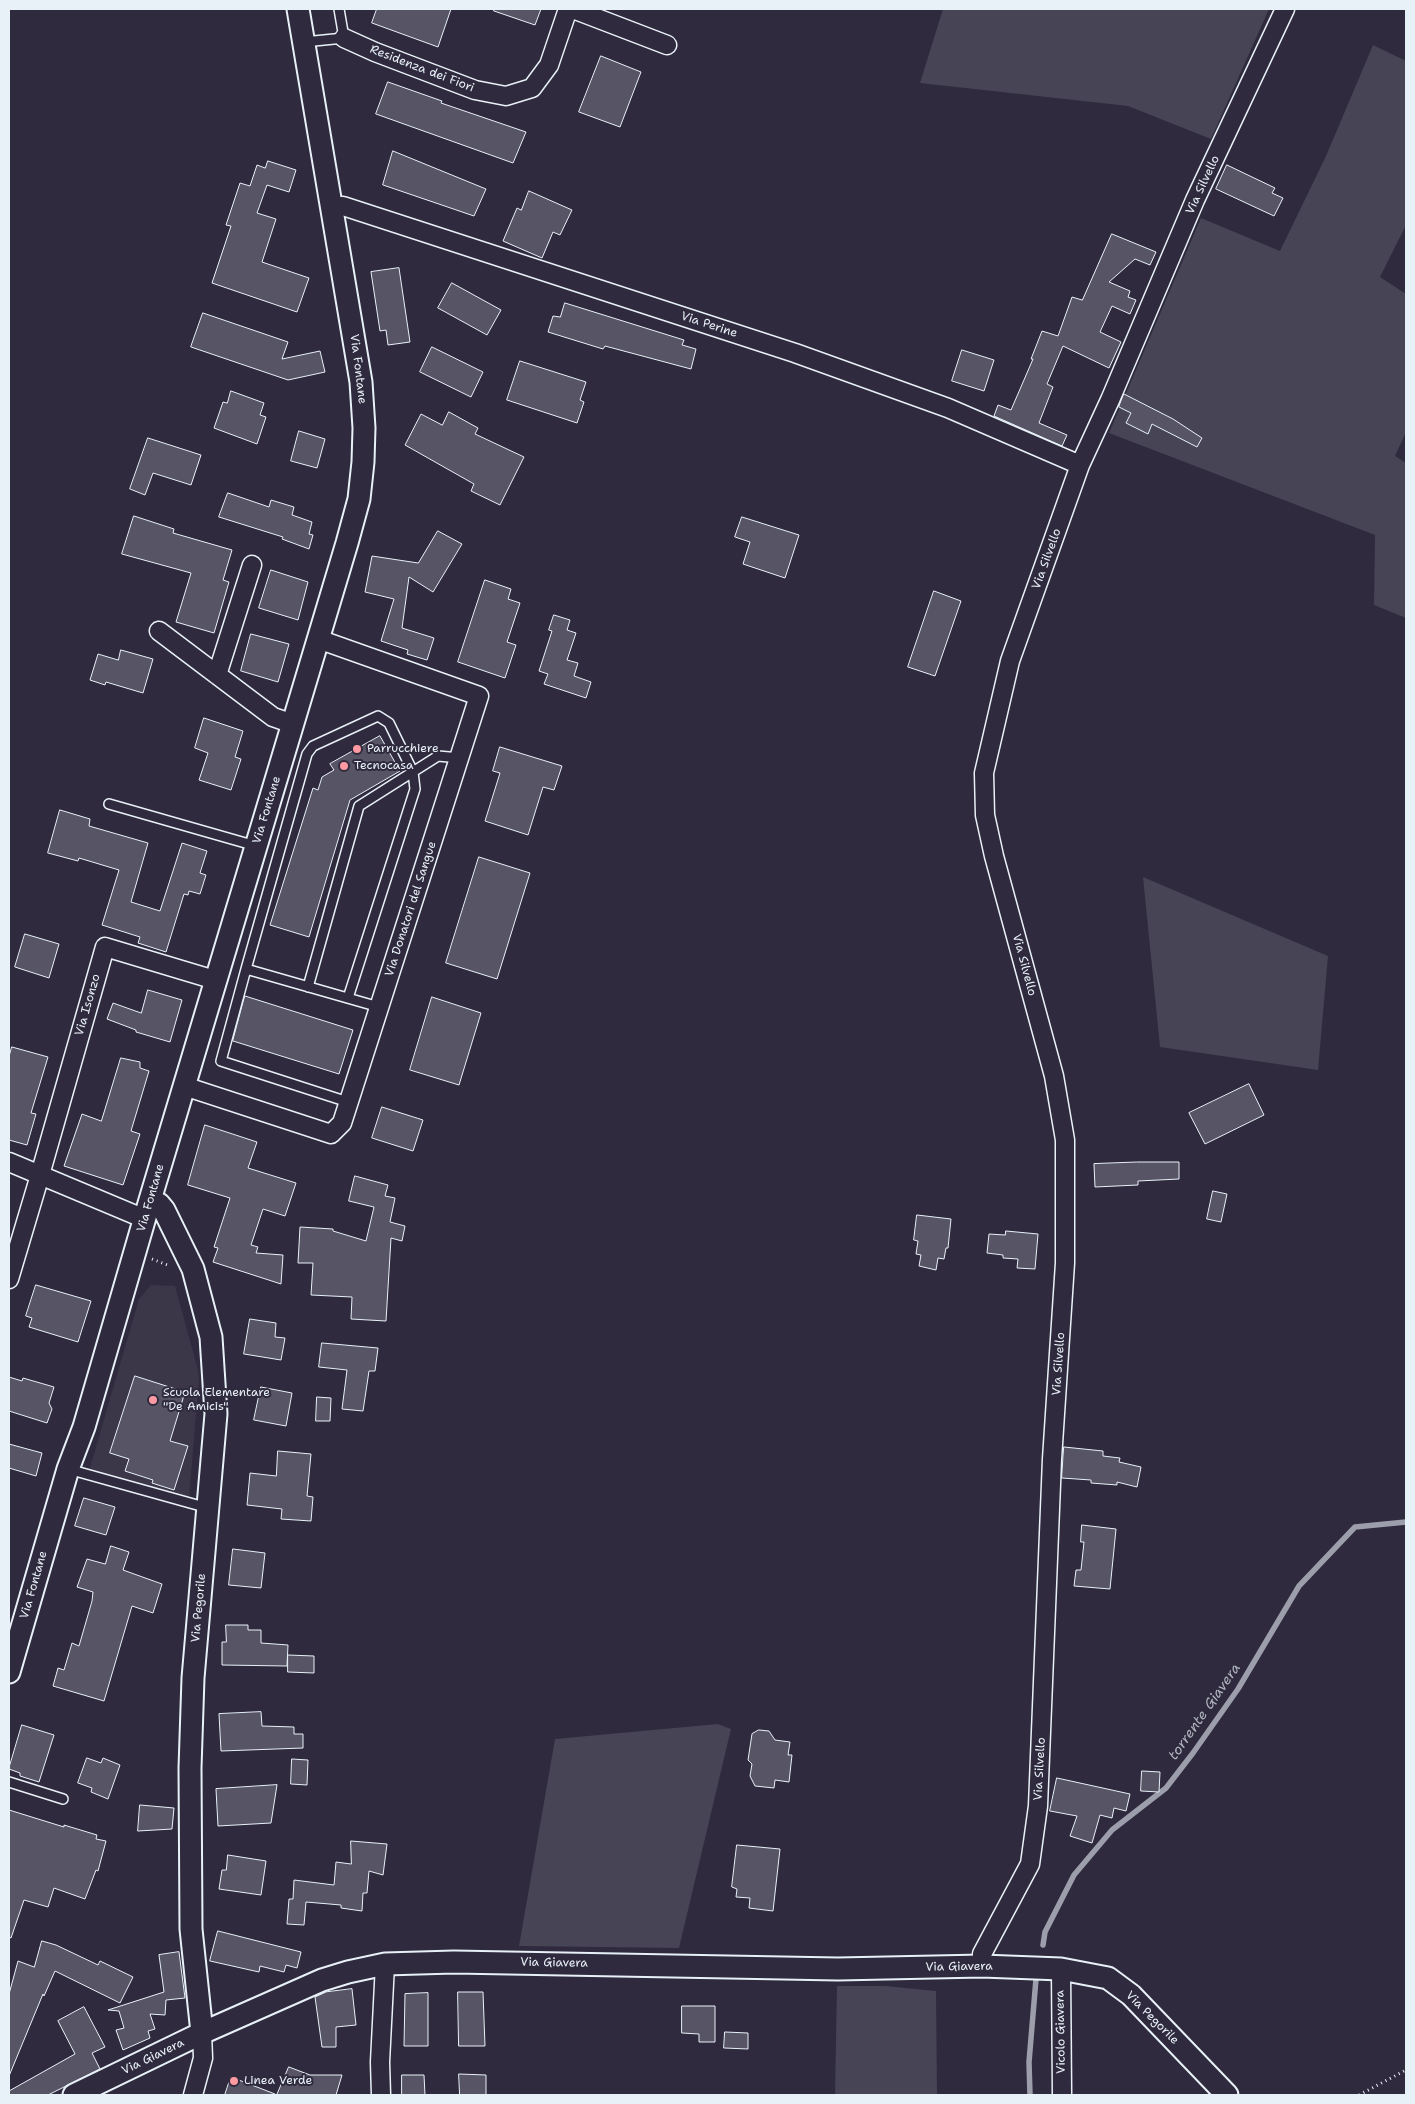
<!DOCTYPE html>
<style>
body{margin:0}
#map{position:relative;width:1415px;height:2104px;overflow:hidden;background:#2f2a3d;font-family:"Shantell Sans",sans-serif}
canvas{display:block}
.frame{position:absolute;inset:0;border:10px solid #e8f1f8;pointer-events:none}
</style>
<div id="map">
<canvas width="1415" height="2104"></canvas>
<div class="frame"></div>
</div>
<script>
const ctx = document.querySelector('canvas').getContext('2d');
ctx.lineJoin = 'round';
function fill(path, color) { ctx.fillStyle = color; ctx.fill(path, 'evenodd'); }
function stroke(path, color, width, dash) { ctx.strokeStyle = color; ctx.lineWidth = width; ctx.lineCap = dash ? 'butt' : 'round'; ctx.setLineDash(dash || []); ctx.stroke(path); }
function drawText(font, color, halo, rows, align = 'center') {
  ctx.font = font + ' "Shantell Sans",sans-serif'; ctx.lineWidth = 4; ctx.setLineDash([]); ctx.textBaseline = 'middle'; ctx.strokeStyle = halo; ctx.fillStyle = color; for (const [text, x, y, turn = 0] of rows) {
    ctx.save(); ctx.translate(x, y); ctx.rotate((+turn || 0) * Math.PI / 180); ctx.textAlign = isNaN(turn) ? turn : align; if (halo) ctx.strokeText(text, 0, 0); ctx.fillText(text, 0, 0); ctx.restore();
  }
}
const built = new Path2D(`
 M 151,1285 L 175,1286 L 198,1370 L 199,1379 L 188,1509 L 87,1478 L 139,1299 Z`);
const green = new Path2D(`
 M 943,9 L 1269,9 L 1211,139 L 1128,106 L 920,83 Z
 M 1373,45 L 1406,61 L 1406,225 L 1380,277 L 1406,294 L 1406,432 L 1395,456 L 1406,463 L 1406,618 L 1374,605 L 1375,535 L 1109,433 L 1201,218 L 1280,251 L 1326,156 Z
 M 1143,877 L 1328,956 L 1318,1070 L 1160,1047 Z
 M 718,1724 L 731,1729 L 679,1948 L 519,1946 L 555,1739 Z
 M 837,1986 L 885,1986 L 936,1991 L 937,2095 L 835,2095 Z`);
const stream = new Path2D(`
 M 1043,1945 L 1045,1932 L 1074,1875 L 1112,1830 L 1166,1788 L 1193,1753 L 1238,1689 L 1299,1586 L 1355,1527 L 1406,1522
 M 1030,2095 L 1029,2062 L 1036,1979`);
const building = new Path2D(`
 M 377,9 L 451,9 L 438,47 L 372,23 Z
 M 494,9 L 541,9 L 535,25 L 494,11 Z
 M 601,56 L 641,72 L 620,127 L 579,112 Z
 M 388,82 L 442,101 L 441,103 L 526,132 L 513,163 L 376,114 Z
 M 393,151 L 486,189 L 474,216 L 383,185 Z
 M 268,161 L 296,170 L 289,192 L 267,185 L 257,213 L 276,219 L 262,262 L 309,278 L 297,312 L 212,283 L 231,226 L 226,225 L 240,183 L 250,186 L 257,165 L 265,168 Z
 M 1227,165 L 1275,188 L 1272,193 L 1283,198 L 1274,216 L 1216,189 Z
 M 529,191 L 572,210 L 560,235 L 553,232 L 542,258 L 503,241 L 517,208 L 521,210 Z
 M 1112,234 L 1156,252 L 1150,265 L 1135,259 L 1109,282 L 1130,291 L 1128,297 L 1136,300 L 1130,314 L 1112,306 L 1100,332 L 1121,342 L 1109,368 L 1063,346 L 1047,384 L 1053,387 L 1039,423 L 1067,435 L 1062,446 L 994,416 L 998,405 L 1011,410 L 1033,359 L 1031,359 L 1042,331 L 1058,336 L 1072,297 L 1082,300 Z
 M 399,268 L 410,342 L 388,345 L 386,330 L 380,331 L 371,272 Z
 M 452,283 L 501,310 L 487,335 L 438,308 Z
 M 565,303 L 684,340 L 682,345 L 696,349 L 691,369 L 605,346 L 603,349 L 548,332 L 553,316 L 560,317 Z
 M 203,313 L 288,342 L 282,359 L 320,351 L 325,372 L 288,380 L 191,347 Z
 M 432,347 L 483,372 L 471,397 L 420,372 Z
 M 962,350 L 994,360 L 984,391 L 952,381 Z
 M 520,361 L 586,382 L 580,400 L 584,402 L 577,423 L 507,400 Z
 M 231,391 L 264,403 L 260,415 L 266,417 L 257,444 L 214,428 L 223,402 L 227,403 Z
 M 1124,394 L 1173,419 L 1202,438 L 1197,447 L 1152,424 L 1148,434 L 1126,423 L 1131,413 L 1119,407 Z
 M 449,412 L 478,428 L 475,434 L 524,457 L 500,505 L 471,491 L 474,484 L 405,445 L 421,414 L 442,425 Z
 M 299,431 L 325,439 L 317,468 L 291,461 Z
 M 148,438 L 201,455 L 191,485 L 153,473 L 145,495 L 130,489 Z
 M 228,493 L 269,507 L 271,500 L 294,507 L 292,515 L 312,522 L 309,534 L 313,535 L 309,549 L 282,539 L 283,537 L 219,517 Z
 M 134,516 L 174,529 L 173,533 L 232,550 L 223,580 L 229,582 L 214,633 L 176,622 L 191,573 L 122,554 Z
 M 742,517 L 799,535 L 785,578 L 743,564 L 750,542 L 735,537 Z
 M 438,531 L 462,544 L 433,592 L 409,577 L 402,628 L 434,638 L 427,660 L 407,654 L 408,650 L 381,641 L 394,599 L 365,592 L 372,556 L 418,563 Z
 M 271,570 L 308,582 L 298,620 L 259,608 Z
 M 485,580 L 511,589 L 508,599 L 520,603 L 507,642 L 516,645 L 505,678 L 458,662 Z
 M 934,591 L 961,601 L 935,676 L 908,667 Z
 M 554,615 L 570,620 L 567,630 L 576,633 L 567,660 L 578,663 L 574,676 L 591,682 L 586,698 L 544,684 L 548,674 L 539,671 L 552,631 L 549,630 Z
 M 251,634 L 289,644 L 278,682 L 241,671 Z
 M 121,650 L 153,659 L 143,693 L 106,682 L 105,685 L 90,680 L 98,654 L 118,660 Z
 M 204,718 L 243,731 L 235,757 L 241,759 L 231,790 L 199,780 L 208,753 L 195,748 Z
 M 380,736 L 400,771 L 350,800 L 309,937 L 270,925 L 313,788 L 318,790 L 322,777 L 334,770 L 330,764 Z
 M 500,747 L 562,766 L 554,790 L 543,787 L 528,835 L 485,821 L 500,773 L 493,771 Z
 M 60,810 L 90,819 L 89,826 L 148,843 L 131,902 L 160,911 L 182,843 L 207,851 L 200,873 L 206,875 L 200,894 L 189,891 L 188,895 L 184,894 L 166,952 L 138,943 L 140,937 L 102,925 L 119,870 L 79,858 L 78,861 L 48,853 Z
 M 479,857 L 530,873 L 497,979 L 446,963 Z
 M 25,934 L 59,944 L 49,978 L 15,967 Z
 M 148,990 L 182,1000 L 170,1042 L 136,1032 L 136,1030 L 107,1019 L 113,1003 L 141,1013 Z
 M 245,996 L 353,1030 L 339,1074 L 233,1041 Z
 M 432,997 L 481,1013 L 459,1085 L 410,1070 Z
 M 12,1047 L 48,1057 L 31,1113 L 36,1114 L 27,1145 L 9,1140 L 9,1057 Z
 M 121,1058 L 140,1062 L 140,1068 L 149,1071 L 131,1131 L 140,1134 L 123,1185 L 64,1166 L 82,1114 L 101,1121 Z
 M 1249,1084 L 1264,1115 L 1205,1144 L 1189,1113 Z
 M 382,1107 L 423,1120 L 413,1151 L 372,1138 Z
 M 205,1125 L 257,1142 L 248,1168 L 296,1183 L 285,1216 L 263,1209 L 251,1245 L 258,1247 L 256,1253 L 283,1255 L 281,1284 L 213,1262 L 218,1248 L 214,1247 L 230,1198 L 188,1185 Z
 M 1137,1162 L 1179,1162 L 1179,1179 L 1138,1181 L 1138,1185 L 1095,1187 L 1094,1164 Z
 M 355,1176 L 388,1185 L 385,1196 L 395,1198 L 390,1222 L 405,1226 L 402,1241 L 391,1238 L 386,1321 L 351,1319 L 352,1297 L 311,1295 L 313,1263 L 298,1263 L 300,1227 L 333,1229 L 333,1231 L 366,1241 L 374,1207 L 349,1201 Z
 M 1213,1191 L 1227,1194 L 1221,1222 L 1207,1219 Z
 M 917,1215 L 951,1219 L 948,1248 L 946,1248 L 944,1259 L 938,1258 L 936,1270 L 919,1266 L 921,1255 L 916,1254 L 918,1241 L 914,1240 Z
 M 1006,1231 L 1038,1234 L 1035,1269 L 1017,1268 L 1018,1259 L 1003,1258 L 1003,1255 L 987,1253 L 989,1234 L 1005,1235 Z
 M 36,1285 L 91,1301 L 78,1342 L 29,1327 L 32,1318 L 26,1316 Z
 M 250,1319 L 276,1323 L 275,1337 L 285,1338 L 281,1360 L 244,1354 Z
 M 322,1343 L 378,1348 L 375,1371 L 369,1371 L 363,1411 L 342,1409 L 347,1370 L 319,1367 Z
 M 135,1376 L 185,1392 L 170,1441 L 188,1446 L 174,1490 L 152,1483 L 153,1480 L 125,1471 L 129,1459 L 110,1453 Z
 M 9,1377 L 22,1381 L 23,1378 L 54,1387 L 49,1403 L 52,1409 L 47,1423 L 9,1411 Z
 M 261,1387 L 292,1393 L 286,1426 L 254,1420 Z
 M 317,1397 L 331,1398 L 330,1421 L 316,1421 Z
 M 9,1444 L 42,1453 L 36,1476 L 9,1468 Z
 M 1064,1447 L 1103,1451 L 1103,1456 L 1120,1458 L 1119,1462 L 1141,1467 L 1137,1487 L 1117,1482 L 1117,1485 L 1091,1483 L 1091,1480 L 1062,1478 Z
 M 278,1451 L 311,1454 L 307,1496 L 313,1497 L 311,1521 L 281,1519 L 282,1509 L 247,1505 L 250,1473 L 276,1476 Z
 M 84,1498 L 115,1507 L 106,1535 L 75,1526 Z
 M 1082,1525 L 1116,1529 L 1110,1589 L 1074,1586 L 1076,1570 L 1081,1570 L 1084,1542 L 1081,1542 Z
 M 111,1546 L 129,1552 L 123,1570 L 162,1584 L 153,1613 L 132,1606 L 104,1701 L 53,1686 L 58,1668 L 64,1670 L 72,1643 L 79,1646 L 92,1601 L 93,1592 L 77,1587 L 87,1559 L 105,1564 Z
 M 233,1549 L 265,1553 L 261,1588 L 229,1585 Z
 M 226,1625 L 248,1625 L 248,1630 L 261,1630 L 261,1643 L 288,1645 L 287,1666 L 222,1665 L 222,1642 L 226,1642 Z
 M 288,1655 L 314,1656 L 314,1673 L 288,1672 Z
 M 261,1712 L 262,1726 L 294,1727 L 294,1734 L 303,1734 L 303,1748 L 221,1751 L 219,1714 Z
 M 22,1725 L 54,1735 L 39,1782 L 20,1776 L 20,1773 L 9,1769 Z
 M 759,1730 L 769,1731 L 775,1740 L 790,1742 L 788,1755 L 792,1755 L 789,1782 L 775,1780 L 774,1788 L 755,1786 L 750,1776 L 752,1764 L 748,1760 L 752,1734 Z
 M 87,1758 L 101,1763 L 103,1758 L 120,1765 L 108,1799 L 91,1792 L 92,1788 L 78,1783 Z
 M 292,1759 L 308,1760 L 307,1785 L 291,1784 Z
 M 1142,1771 L 1160,1772 L 1159,1792 L 1141,1791 Z
 M 1057,1778 L 1130,1794 L 1126,1811 L 1114,1808 L 1112,1818 L 1100,1815 L 1092,1843 L 1070,1836 L 1077,1816 L 1050,1811 Z
 M 277,1785 L 271,1823 L 218,1826 L 216,1789 Z
 M 140,1805 L 174,1808 L 172,1829 L 138,1831 Z
 M 9,1810 L 64,1827 L 64,1825 L 97,1835 L 96,1839 L 106,1841 L 98,1871 L 96,1870 L 85,1899 L 54,1888 L 48,1907 L 24,1900 L 11,1938 L 9,1937 Z
 M 351,1841 L 387,1844 L 383,1875 L 369,1871 L 367,1893 L 363,1893 L 362,1911 L 341,1908 L 341,1905 L 306,1902 L 304,1925 L 287,1924 L 289,1899 L 293,1899 L 294,1880 L 334,1885 L 336,1862 L 351,1864 Z
 M 737,1845 L 780,1849 L 773,1911 L 749,1908 L 750,1898 L 736,1897 L 737,1889 L 732,1887 Z
 M 228,1855 L 266,1861 L 261,1895 L 219,1889 L 222,1870 L 226,1870 Z
 M 218,1931 L 301,1952 L 297,1968 L 286,1965 L 284,1972 L 260,1966 L 259,1972 L 210,1961 Z
 M 42,1941 L 56,1945 L 98,1965 L 100,1961 L 133,1977 L 120,2003 L 55,1971 L 44,1996 L 43,1994 L 9,2076 L 9,1994 L 18,1961 L 34,1967 Z
 M 179,1952 L 185,1998 L 166,2000 L 165,2015 L 150,2014 L 155,2029 L 148,2031 L 150,2038 L 123,2050 L 116,2030 L 124,2028 L 119,2011 L 108,2010 L 164,1992 L 159,1955 Z
 M 352,1989 L 356,2025 L 336,2027 L 336,2047 L 322,2047 L 315,1997 L 326,1992 Z
 M 458,1992 L 483,1992 L 485,2046 L 459,2046 Z
 M 428,1993 L 428,2046 L 404,2046 L 405,1994 Z
 M 682,2006 L 715,2006 L 715,2042 L 699,2042 L 699,2034 L 682,2033 Z
 M 84,2007 L 105,2047 L 92,2053 L 100,2069 L 48,2095 L 9,2095 L 9,2091 L 75,2054 L 58,2021 Z
 M 725,2032 L 748,2033 L 748,2049 L 724,2048 Z
 M 289,2067 L 310,2075 L 342,2075 L 336,2095 L 277,2095 Z
 M 459,2074 L 486,2075 L 486,2095 L 460,2095 Z
 M 402,2075 L 424,2075 L 425,2095 L 402,2095 Z
 M 231,2077 L 275,2094 L 274,2095 L 225,2095 Z`);
const path = new Path2D(`
 M 152,1259 L 170,1266
 M 1359,2095 L 1406,2070`);
const service = new Path2D(`
 M 304,42 L 344,38 L 339,9
 M 109,804 L 256,846
 M 246,969 L 307,754 L 313,746 L 378,716 L 389,723 L 413,772 L 415,789 L 348,998
 M 308,987 L 359,806 L 438,756 L 460,758
 M 348,1102 L 221,1061 L 246,969 L 379,1007
 M 68,1469 L 208,1508
 M 9,1782 L 63,1799`);
const minor = new Path2D(`
 M 573,9 L 667,45
 M 344,38 L 375,52 L 475,90 L 506,96 L 532,88 L 549,65 L 568,9
 M 331,208 L 343,206 L 795,353 L 948,408 L 1080,465
 M 159,631 L 273,717 L 293,724
 M 217,675 L 252,565
 M 184,1086 L 331,1134 L 342,1123 L 479,696 L 318,639
 M 9,1162 L 145,1219
 M 9,1279 L 40,1175 L 105,947 L 215,980
 M 982,1966 L 982,1954 L 1030,1864 L 1038,1806 L 1052,1459 L 1065,1263 L 1065,1140 L 1054,1076 L 994,856 L 985,815 L 984,773 L 1010,661 L 1080,465 L 1110,400 L 1195,200 L 1285,9
 M 1061,1969 L 1062,2095
 M 193,2095 L 203,2058 L 202,2033
 M 381,2095 L 380,2062 L 385,1964`);
const tertiary = new Path2D(`
 M 150,1200 L 159,1204 L 164,1210 L 193,1269 L 211,1337 L 216,1414 L 193,1678 L 190,1768 L 191,1929 L 202,2033
 M 9,1672 L 68,1469 L 84,1427 L 150,1200 L 347,543 L 359,499 L 363,462 L 364,428 L 361,382 L 298,9
 M 74,2095 L 202,2033 L 322,1980 L 348,1972 L 385,1964 L 454,1962 L 838,1969 L 982,1966 L 1061,1969 L 1108,1978 L 1131,1995 L 1227,2095`);
const markers = [
 [357,749,5,"#ff9aa2"],
 [344,766,5,"#ff9aa2"],
 [153,1400,5,"#ff9aa2"],
 [234,2081,5,"#ff9aa2"]
];
const streetNames = [
 ["Residenza dei Fiori",422,69,21],
 ["Via Silvello",1203,185,-65],
 ["Via Perine",709,325,18],
 ["Via Fontane",358,369,83],
 ["Via Silvello",1047,559,-70],
 ["Via Fontane",267,810,-73],
 ["Via Donatori del Sangue",411,909,-72],
 ["Via Silvello",1024,965,75],
 ["Via Isonzo",88,1005,-74],
 ["Via Fontane",151,1198,-74],
 ["Via Silvello",1059,1364,-86],
 ["Via Fontane",34,1585,-74],
 ["Via Pegorile",199,1608,-85],
 ["Via Silvello",1040,1769,-87],
 ["Via Giavera",554,1963,1],
 ["Via Giavera",959,1967,-1],
 ["Via Pegorile",1152,2018,45],
 ["Vicolo Giavera",1061,2032,-91],
 ["Via Giavera",153,2057,-26]
];
const poiNames = [
 ["Parrucchiere",367,749],
 ["Tecnocasa",354,766],
 ["Scuola Elementare",163,1393],
 ["\"De Amicis\"",163,1407],
 ["Linea Verde",244,2081]
];
const waterNames = [
 ["torrente Giavera",1205,1712,-55]
];
fill(built, '#3b3749');
fill(green, '#464455');
stroke(stream, '#9c9fab', 5.5);
fill(building, '#575565');
stroke(building, '#e8f1f8', 1);
stroke(service, '#e8f1f8', 12);
stroke(minor, '#e8f1f8', 21);
stroke(tertiary, '#e8f1f8', 25);
stroke(path, '#e8f1f8', 3, [1, 4]);
stroke(service, '#2f2a3d', 9);
stroke(minor, '#2f2a3d', 18);
stroke(tertiary, '#2f2a3d', 21);
for (const [x, y, r, color] of markers) { const dot = new Path2D(); dot.arc(x, y, r, 0, 2 * Math.PI); ctx.fillStyle = color; ctx.fill(dot); stroke(dot, '#2f2a3d', 2); }
drawText('12px', '#e8f1f8', '#2f2a3d', streetNames);
drawText('12px', '#e8f1f8', '#2f2a3d', poiNames, 'left');
drawText('italic 14px', '#afb4be', '#2f2a3d', waterNames);
</script>
